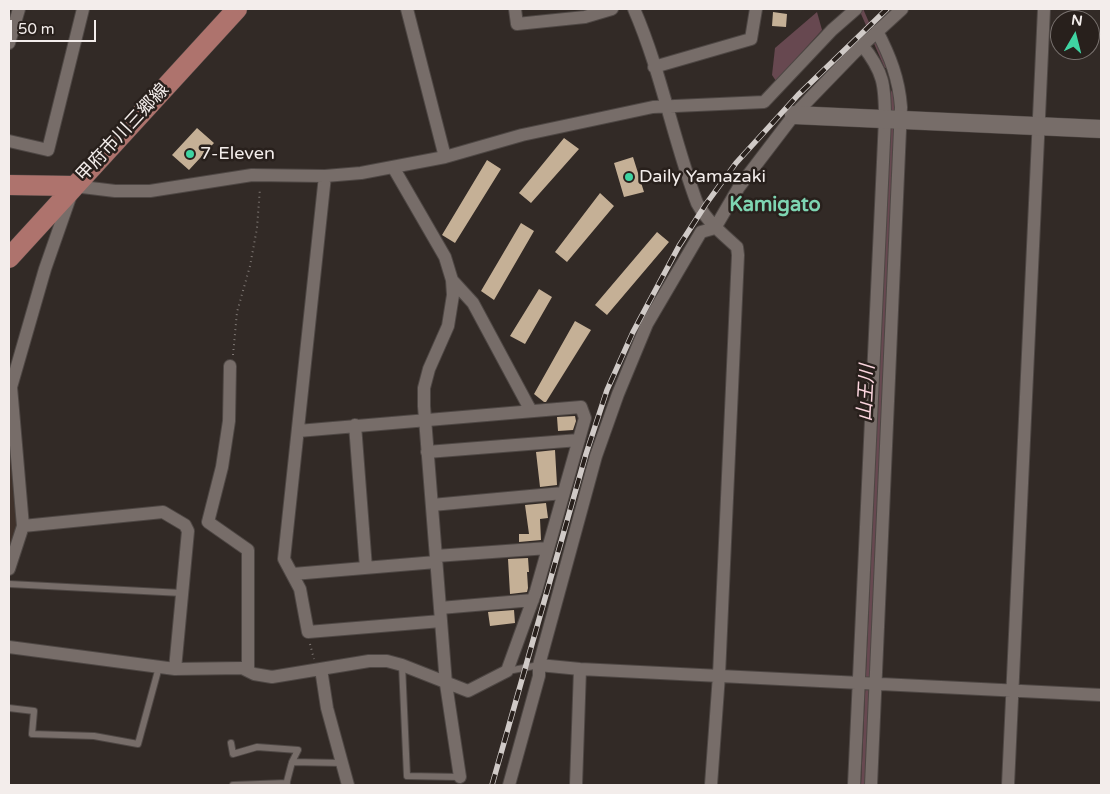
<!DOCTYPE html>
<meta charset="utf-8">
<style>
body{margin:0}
#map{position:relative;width:1110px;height:794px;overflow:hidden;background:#322a26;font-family:"Varela Round",sans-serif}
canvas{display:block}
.frame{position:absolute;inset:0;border:10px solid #f3edeb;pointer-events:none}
.north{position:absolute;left:1050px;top:10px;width:50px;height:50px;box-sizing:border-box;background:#28201c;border:1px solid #79726f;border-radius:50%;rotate:8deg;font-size:14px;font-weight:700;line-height:20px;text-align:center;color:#f3edeb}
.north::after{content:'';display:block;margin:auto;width:18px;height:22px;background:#3fd4a2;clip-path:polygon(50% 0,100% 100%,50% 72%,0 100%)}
.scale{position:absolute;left:10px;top:20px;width:86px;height:22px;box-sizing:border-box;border:2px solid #f3edeb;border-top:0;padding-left:6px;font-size:15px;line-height:18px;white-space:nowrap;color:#f3edeb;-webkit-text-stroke:4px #28201c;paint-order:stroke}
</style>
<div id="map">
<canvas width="1110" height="794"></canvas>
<div class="frame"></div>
<div class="north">N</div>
<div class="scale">50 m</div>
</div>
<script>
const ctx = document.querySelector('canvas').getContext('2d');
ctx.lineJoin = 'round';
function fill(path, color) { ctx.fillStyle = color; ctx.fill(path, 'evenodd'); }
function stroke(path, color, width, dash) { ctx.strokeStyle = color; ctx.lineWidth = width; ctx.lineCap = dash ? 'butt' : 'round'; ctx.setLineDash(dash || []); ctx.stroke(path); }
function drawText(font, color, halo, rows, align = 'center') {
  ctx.font = font + ' "Varela Round","Noto Sans JP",sans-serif'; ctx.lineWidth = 5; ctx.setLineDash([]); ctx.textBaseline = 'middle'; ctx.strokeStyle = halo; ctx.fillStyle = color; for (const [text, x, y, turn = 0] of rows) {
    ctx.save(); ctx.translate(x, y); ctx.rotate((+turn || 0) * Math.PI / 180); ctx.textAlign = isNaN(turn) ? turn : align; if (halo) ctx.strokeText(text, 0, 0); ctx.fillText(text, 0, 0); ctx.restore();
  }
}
const built = new Path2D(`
 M 9,393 L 23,526 L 9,569 Z`);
const water = new Path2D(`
 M 817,12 L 822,30 L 776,81 L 772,75 L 775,48 Z`);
const stream = new Path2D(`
 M 861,9 L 886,66
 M 893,115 L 893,92
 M 863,785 L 892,125`);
const building = new Path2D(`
 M 773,12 L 787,14 L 786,27 L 772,26 Z
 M 197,128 L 214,143 L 189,170 L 172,155 Z
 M 564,138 L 579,149 L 531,203 L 519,193 Z
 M 633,157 L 644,192 L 624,197 L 614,163 Z
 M 487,160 L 501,169 L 455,243 L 442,235 Z
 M 600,193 L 614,206 L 567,262 L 555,252 Z
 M 521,223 L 534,231 L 494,300 L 481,291 Z
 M 657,232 L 669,242 L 607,315 L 595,305 Z
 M 539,289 L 552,297 L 525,344 L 510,336 Z
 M 575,321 L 591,330 L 546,402 L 544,402 L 534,394 Z
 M 575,416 L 576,421 L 573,430 L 558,431 L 557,417 Z
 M 555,450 L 557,485 L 540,487 L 536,452 Z
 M 546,503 L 548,518 L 540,519 L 541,540 L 519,542 L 519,534 L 529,534 L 525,505 Z
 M 528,558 L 529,572 L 527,572 L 528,588 L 527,592 L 510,594 L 508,559 Z
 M 514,610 L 515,623 L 490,626 L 488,612 Z`);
const path = new Path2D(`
 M 233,355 L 237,312 L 250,266 L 257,228 L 260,188
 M 310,644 L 314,659`);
const lane = new Path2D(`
 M 9,584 L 182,593
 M 402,665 L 407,776 L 460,777
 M 508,671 L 539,665
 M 9,708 L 34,711 L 32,734 L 94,736 L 138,744 L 159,667
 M 231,743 L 233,754 L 257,747 L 298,750 L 292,762 L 342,763
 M 233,785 L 287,783
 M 286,785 L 292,762`);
const street = new Path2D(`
 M 407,9 L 445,157
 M 515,9 L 517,24 L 585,17 L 612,9
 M 634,9 C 661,71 673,139 697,203 C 707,221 721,233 737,247 L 738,255 L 719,675 L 711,785
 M 9,43 L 19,9
 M 654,67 L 751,39 L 756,9
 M 9,141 L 48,150 L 83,9
 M 393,167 L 445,257 L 452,280 L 453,295 L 448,326 L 429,369 L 424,388 L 424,406 L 446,684 L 460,777
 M 325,176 L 284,559 L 300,589 L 308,632 L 441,621
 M 452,280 L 473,303 L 531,411
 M 230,366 L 229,421 L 222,467 L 208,522 L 248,550 L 248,670
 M 355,425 L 366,568
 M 427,452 L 579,440
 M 432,505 L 563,493
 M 23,526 L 163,512 L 185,525 L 188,531 L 175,669
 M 436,556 L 548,548
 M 9,569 L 23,526 L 11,387 L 45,269 L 74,186 L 115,191 L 150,191 L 252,175 L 325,176 L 361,173 L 445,157 L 522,135 L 653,107 L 764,102 L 832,30 L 856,9
 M 293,574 L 436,562
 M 440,608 L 533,600
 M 9,647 L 175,669 L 242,668 L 254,674 L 272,677 L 369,661 L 387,661 L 402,665 L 468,691 L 507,671 L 536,591 L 585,418 L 581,407 L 298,431
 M 539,665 L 580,669 L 1101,695
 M 321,669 L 327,708 L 348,785
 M 509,785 L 539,676 L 539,665 L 596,456 L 618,394 L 647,324 L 701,232 L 715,228 L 739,187 L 794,115 L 855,52 L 902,9
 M 576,785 L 580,669
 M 854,785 L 885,119 C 885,86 884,72 862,45
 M 871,785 L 901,107 C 899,79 890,56 877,31
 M 1008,785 L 1044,9`);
const secondary = new Path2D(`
 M 794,115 L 1101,129`);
const primary = new Path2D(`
 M 9,185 L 74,186
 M 9,258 L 237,9`);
const rail = new Path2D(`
 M 492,785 L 586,454 L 607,390 L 633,332 L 679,246 L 706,204 L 736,163 L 798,95 L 887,9`);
const markers = [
 [190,154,5,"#3fd4a2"],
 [629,177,5,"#3fd4a2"]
];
const streetNames = [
 ["甲府市川三郷線",123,133,-47]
];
const poiNames = [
 ["7-Eleven",200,154],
 ["Daily Yamazaki",639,177]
];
const waterNames = [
 ["山王川",867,393,-87]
];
const quarterNames = [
 ["Kamigato",775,206]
];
fill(built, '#3f312a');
fill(water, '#674850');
stroke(stream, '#674850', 4);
fill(building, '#c5b096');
stroke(lane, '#4e4744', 8);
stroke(street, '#4e4744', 14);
stroke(secondary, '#4e4744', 19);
stroke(primary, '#4e4744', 21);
stroke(path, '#7f7874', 2, [1, 4]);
stroke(lane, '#776d69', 6);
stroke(street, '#776d69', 12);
stroke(secondary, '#776d69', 18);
stroke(primary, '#ae736d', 20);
stroke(rail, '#d0cac7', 5.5);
stroke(rail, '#28201c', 4, [11]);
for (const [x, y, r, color] of markers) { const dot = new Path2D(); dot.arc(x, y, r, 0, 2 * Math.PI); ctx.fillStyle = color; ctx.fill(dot); stroke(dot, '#28201c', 2); }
drawText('18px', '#f3edeb', '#28201c', streetNames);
drawText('18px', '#f3edeb', '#28201c', poiNames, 'left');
drawText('italic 19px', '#fcd6df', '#28201c', waterNames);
drawText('bold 20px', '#7ed5b2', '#28201c', quarterNames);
</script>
